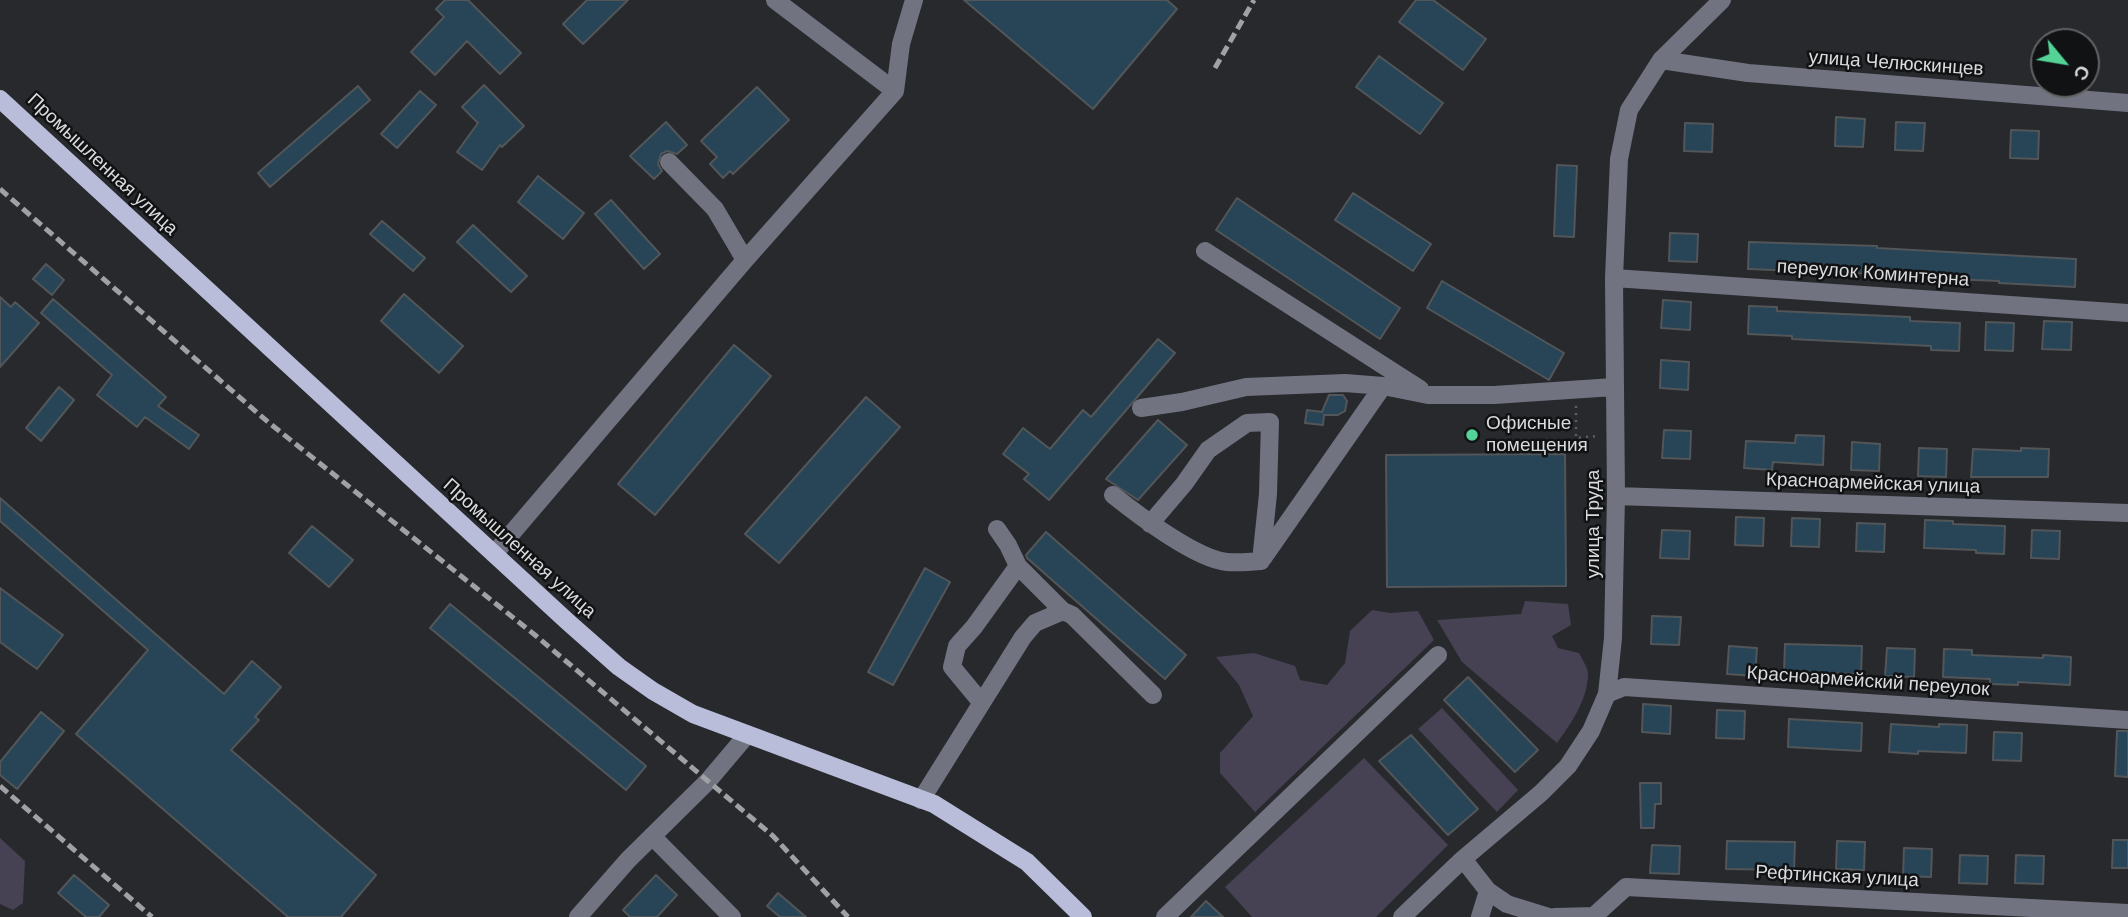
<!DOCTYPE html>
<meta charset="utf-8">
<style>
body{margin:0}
#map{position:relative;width:2128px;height:917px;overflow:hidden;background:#27292d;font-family:"DM Sans",sans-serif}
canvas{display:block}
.north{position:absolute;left:2030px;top:28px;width:70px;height:70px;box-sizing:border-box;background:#111213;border:2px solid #616264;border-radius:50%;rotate:120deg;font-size:19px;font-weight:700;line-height:28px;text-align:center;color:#dadbdd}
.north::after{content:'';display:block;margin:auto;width:24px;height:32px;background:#53d396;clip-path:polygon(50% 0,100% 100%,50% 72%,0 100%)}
</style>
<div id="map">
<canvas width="2128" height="917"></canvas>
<div class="north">С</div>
</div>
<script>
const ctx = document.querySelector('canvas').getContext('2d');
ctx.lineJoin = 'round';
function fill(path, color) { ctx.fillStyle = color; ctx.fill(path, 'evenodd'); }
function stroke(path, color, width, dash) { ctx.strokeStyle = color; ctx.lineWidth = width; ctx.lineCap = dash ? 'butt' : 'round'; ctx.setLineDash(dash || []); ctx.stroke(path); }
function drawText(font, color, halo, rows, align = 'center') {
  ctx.font = font + ' "DM Sans",sans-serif'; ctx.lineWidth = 5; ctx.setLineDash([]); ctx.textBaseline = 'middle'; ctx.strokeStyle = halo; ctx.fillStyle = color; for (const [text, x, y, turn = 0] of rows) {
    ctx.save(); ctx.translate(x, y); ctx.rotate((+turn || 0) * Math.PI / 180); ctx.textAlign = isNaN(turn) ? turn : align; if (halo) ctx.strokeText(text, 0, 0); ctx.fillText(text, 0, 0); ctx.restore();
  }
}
const green = new Path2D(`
 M 1525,601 L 1568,604 L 1571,625 L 1552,636 L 1558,648 L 1579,653 C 1582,659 1588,668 1588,674 C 1588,699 1571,724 1557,743 L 1462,662 L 1437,620 L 1521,614 Z
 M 1372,610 L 1390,613 L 1418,611 L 1434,640 L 1255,812 L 1220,773 L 1220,753 L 1253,716 L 1239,685 L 1216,657 L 1254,653 L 1295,666 L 1300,680 L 1327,685 L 1345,663 L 1350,631 Z
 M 1442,708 L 1518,790 L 1497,812 L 1418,729 Z
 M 1364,758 L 1448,845 L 1376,917 L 1252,917 L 1225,887 Z
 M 0,838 L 25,861 L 23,903 L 13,910 L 0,904 Z`);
const building = new Path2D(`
 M 445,0 L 468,0 L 521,53 L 500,74 L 467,41 L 435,75 L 411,52 L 444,17 L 436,9 Z
 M 587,0 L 628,0 L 583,44 L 563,24 Z
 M 964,0 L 1167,0 L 1177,9 L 1093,109 Z
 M 1416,0 L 1433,0 L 1486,39 L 1463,70 L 1399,22 Z
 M 1379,56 L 1443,103 L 1420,134 L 1356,87 Z
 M 484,85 L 524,126 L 502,147 L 500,145 L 482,170 L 457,152 L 478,123 L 462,107 Z
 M 358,86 L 370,100 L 270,187 L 258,173 Z
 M 757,87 L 789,120 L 733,174 L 730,171 L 723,178 L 710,164 L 717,157 L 701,141 Z
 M 420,91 L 436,105 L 397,148 L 381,134 Z
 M 1836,117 L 1865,119 L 1863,147 L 1835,146 Z
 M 666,122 L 687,145 L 677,154 L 667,151 L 661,154 L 658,164 L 662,171 L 654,179 L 630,156 Z
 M 1896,122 L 1925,123 L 1923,151 L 1895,150 Z
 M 1685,123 L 1713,124 L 1712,152 L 1684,151 Z
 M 2011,130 L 2039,131 L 2038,159 L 2010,158 Z
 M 1557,165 L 1577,166 L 1574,237 L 1554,236 Z
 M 538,176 L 584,213 L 563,239 L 518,202 Z
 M 1353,193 L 1431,244 L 1413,271 L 1335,220 Z
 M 1237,198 L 1400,308 L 1380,339 L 1216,230 Z
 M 611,200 L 660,254 L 644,269 L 595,214 Z
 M 382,221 L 425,258 L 413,271 L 370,234 Z
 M 473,225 L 527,276 L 511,292 L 457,242 Z
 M 1670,233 L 1698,234 L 1697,262 L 1669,261 Z
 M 1749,242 L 1877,246 L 1877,248 L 2076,259 L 2075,287 L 1999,283 L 1999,281 L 1901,277 L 1901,275 L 1748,269 Z
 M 46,264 L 64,280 L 52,295 L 33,279 Z
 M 1442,281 L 1564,353 L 1549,380 L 1427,308 Z
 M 404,294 L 463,346 L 439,373 L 381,321 Z
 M 0,297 L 11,307 L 15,302 L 39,323 L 0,367 Z
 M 53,299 L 166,397 L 158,406 L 199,435 L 189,449 L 145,417 L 137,427 L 97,395 L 112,375 L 41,313 Z
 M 1663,300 L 1691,302 L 1690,330 L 1661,328 Z
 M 1749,306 L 1777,307 L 1777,311 L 1910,317 L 1910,321 L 1960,323 L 1959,351 L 1931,350 L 1931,346 L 1792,339 L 1792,336 L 1748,334 Z
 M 2044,321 L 2072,322 L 2071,350 L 2042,349 Z
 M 1986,322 L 2014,323 L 2013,351 L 1985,350 Z
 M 1158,339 L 1175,353 L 1049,500 L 1024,479 L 1029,474 L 1003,454 L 1023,428 L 1050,449 L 1083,410 L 1091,417 Z
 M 734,345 L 771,376 L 655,515 L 618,484 Z
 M 1661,360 L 1689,362 L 1688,390 L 1660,388 Z
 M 59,387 L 74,400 L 41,441 L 26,428 Z
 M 1329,395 L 1343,395 L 1347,401 L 1345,411 L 1338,415 L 1324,415 L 1323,425 L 1305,423 L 1307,410 L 1322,412 Z
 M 866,397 L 900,427 L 779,563 L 745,534 Z
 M 1158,420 L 1187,445 L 1138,500 L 1106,479 Z
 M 1664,430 L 1691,431 L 1690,459 L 1662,458 Z
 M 1796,435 L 1824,436 L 1823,465 L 1773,462 L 1772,470 L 1744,468 L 1746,441 L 1795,443 Z
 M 1852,442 L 1880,444 L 1879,471 L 1851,470 Z
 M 1919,448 L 1947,449 L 1946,477 L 1918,476 Z
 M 2021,448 L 2049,449 L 2048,477 L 1971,477 L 1973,449 L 2021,451 Z
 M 1565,454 L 1566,586 L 1387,587 L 1386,455 Z
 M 0,498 L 224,694 L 252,661 L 281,687 L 255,717 L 259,720 L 231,750 L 376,875 L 341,917 L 288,917 L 76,734 L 148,650 L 0,521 Z
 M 1736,517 L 1764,518 L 1763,546 L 1735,545 Z
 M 1792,518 L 1820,519 L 1819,547 L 1791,546 Z
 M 1925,520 L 1953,521 L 1953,524 L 2005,526 L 2004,554 L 1976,553 L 1976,550 L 1924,548 Z
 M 1857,523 L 1885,524 L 1884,552 L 1856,551 Z
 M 312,526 L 353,560 L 329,587 L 289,553 Z
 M 1662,530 L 1690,531 L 1689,559 L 1660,558 Z
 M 2032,530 L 2060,531 L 2059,559 L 2031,558 Z
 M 1046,532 L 1186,655 L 1165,679 L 1027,558 L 1026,555 Z
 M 925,568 L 950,582 L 893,685 L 868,672 Z
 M 0,588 L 63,635 L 37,669 L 0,642 Z
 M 450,604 L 646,766 L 626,790 L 430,628 Z
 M 1652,616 L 1681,617 L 1679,645 L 1651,644 Z
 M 1785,644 L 1862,646 L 1861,674 L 1784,672 Z
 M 1729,646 L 1757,648 L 1755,676 L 1727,674 Z
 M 1887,648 L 1915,649 L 1914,677 L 1885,676 Z
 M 1944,649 L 1972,650 L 1972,655 L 2043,658 L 2043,655 L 2071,657 L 2070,685 L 2018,682 L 2018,685 L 1990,684 L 1990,679 L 1943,677 Z
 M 1468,677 L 1538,750 L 1515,772 L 1444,700 Z
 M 1643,704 L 1671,706 L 1670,734 L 1642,732 Z
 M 1717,710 L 1745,711 L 1744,739 L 1716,738 Z
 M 41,712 L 64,731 L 17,789 L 0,775 L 0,762 Z
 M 1789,719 L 1862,723 L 1861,751 L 1788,747 Z
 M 1891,724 L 1939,727 L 1939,724 L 1967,725 L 1966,753 L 1918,751 L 1918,754 L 1889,752 Z
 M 2117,731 L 2128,731 L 2128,777 L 2115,776 Z
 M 1994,732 L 2022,733 L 2021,761 L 1993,760 Z
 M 1411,735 L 1478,809 L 1448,835 L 1379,761 Z
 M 1640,783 L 1661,783 L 1661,804 L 1655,804 L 1654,828 L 1641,828 Z
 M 2113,840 L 2128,840 L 2128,868 L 2112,868 Z
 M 1727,841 L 1795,842 L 1794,870 L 1726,869 Z
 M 1837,841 L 1865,842 L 1864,870 L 1836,869 Z
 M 1652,845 L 1680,846 L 1679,874 L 1650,873 Z
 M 1904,848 L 1932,849 L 1931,877 L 1903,876 Z
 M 1960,855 L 1988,856 L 1987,884 L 1959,883 Z
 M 2016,855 L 2044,856 L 2043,884 L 2015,883 Z
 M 74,875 L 109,905 L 99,917 L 86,917 L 58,893 Z
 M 656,875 L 677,895 L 657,917 L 630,917 L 623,910 Z
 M 778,893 L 806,917 L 780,917 L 767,906 Z
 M 1206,901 L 1223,917 L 1191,917 Z`);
const path = new Path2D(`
 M 1576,406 L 1576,438 L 1597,436`);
const minor = new Path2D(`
 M 775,0 L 895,91
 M 1661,60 L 1748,73 L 2128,103
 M 669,162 L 715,209 L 745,260
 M 1205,251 L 1420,389
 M 1614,278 L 2128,313
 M 1141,408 L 1182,402 L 1246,387 L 1345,383 L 1383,386 L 1428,395 L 1494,395 L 1614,387
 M 1113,495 C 1138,515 1196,559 1227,562 C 1238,563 1250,562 1261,561 L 1268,494 L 1270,422 L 1247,423 L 1208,450 L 1184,484 L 1150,524
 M 1616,496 L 2128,513
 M 494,554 L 745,260 L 895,91 L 901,44 L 914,0
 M 1263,558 L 1383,386
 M 1018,566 L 1063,611
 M 1607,694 L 1624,687 L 2128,720
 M 981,702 L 952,667 L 957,646 L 974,627 L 1018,566 L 1008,545 L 997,529
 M 921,800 L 1023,637 L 1035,623 L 1063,611 L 1072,615 L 1153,695
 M 652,836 L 732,917
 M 1463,859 L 1488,891 L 1507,904 L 1549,917
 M 578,917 L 628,860 L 708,781 L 746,736
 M 1165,917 L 1438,655
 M 1402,917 L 1463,859 L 1541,793 L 1568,766 L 1591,731 L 1607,694 L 1613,638 L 1616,496 L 1614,278 L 1619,159 L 1629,110 L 1661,60 L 1722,0
 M 1480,917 L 1488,891
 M 1554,917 L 1594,916 L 1626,887 L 2128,913`);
const major = new Path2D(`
 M 0,99 L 568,622 L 619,667 L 653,691 L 693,714 L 934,804 L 1027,862 L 1083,917`);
const rail = new Path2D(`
 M 1215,68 L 1254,0
 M 0,189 L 268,422 L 535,635 L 773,836 L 848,917
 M 0,786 L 152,917`);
const markers = [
 [1472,435,7,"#53d396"]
];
const streetNames = [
 ["улица Челюскинцев",1896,64,4],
 ["Промышленная улица",102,165,43],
 ["переулок Коминтерна",1873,274,4],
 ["Красноармейская улица",1873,484,2],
 ["улица Труда",1594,524,-90],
 ["Промышленная улица",519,549,42],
 ["Красноармейский переулок",1868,682,4],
 ["Рефтинская улица",1837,877,3]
];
const poiNames = [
 ["Офисные",1486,424],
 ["помещения",1486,446]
];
fill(green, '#464153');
fill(building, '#284457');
stroke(building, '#525658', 2);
stroke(path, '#5d5f62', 2.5, [2, 5]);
stroke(minor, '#717381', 18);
stroke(major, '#b9bdda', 18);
stroke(rail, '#a0a1a4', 5, [10, 5]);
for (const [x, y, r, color] of markers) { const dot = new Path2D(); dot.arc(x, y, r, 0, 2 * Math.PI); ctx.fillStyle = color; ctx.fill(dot); stroke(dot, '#111213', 2.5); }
drawText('19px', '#dadbdd', '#111213', streetNames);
drawText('19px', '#dadbdd', '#111213', poiNames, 'left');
</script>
